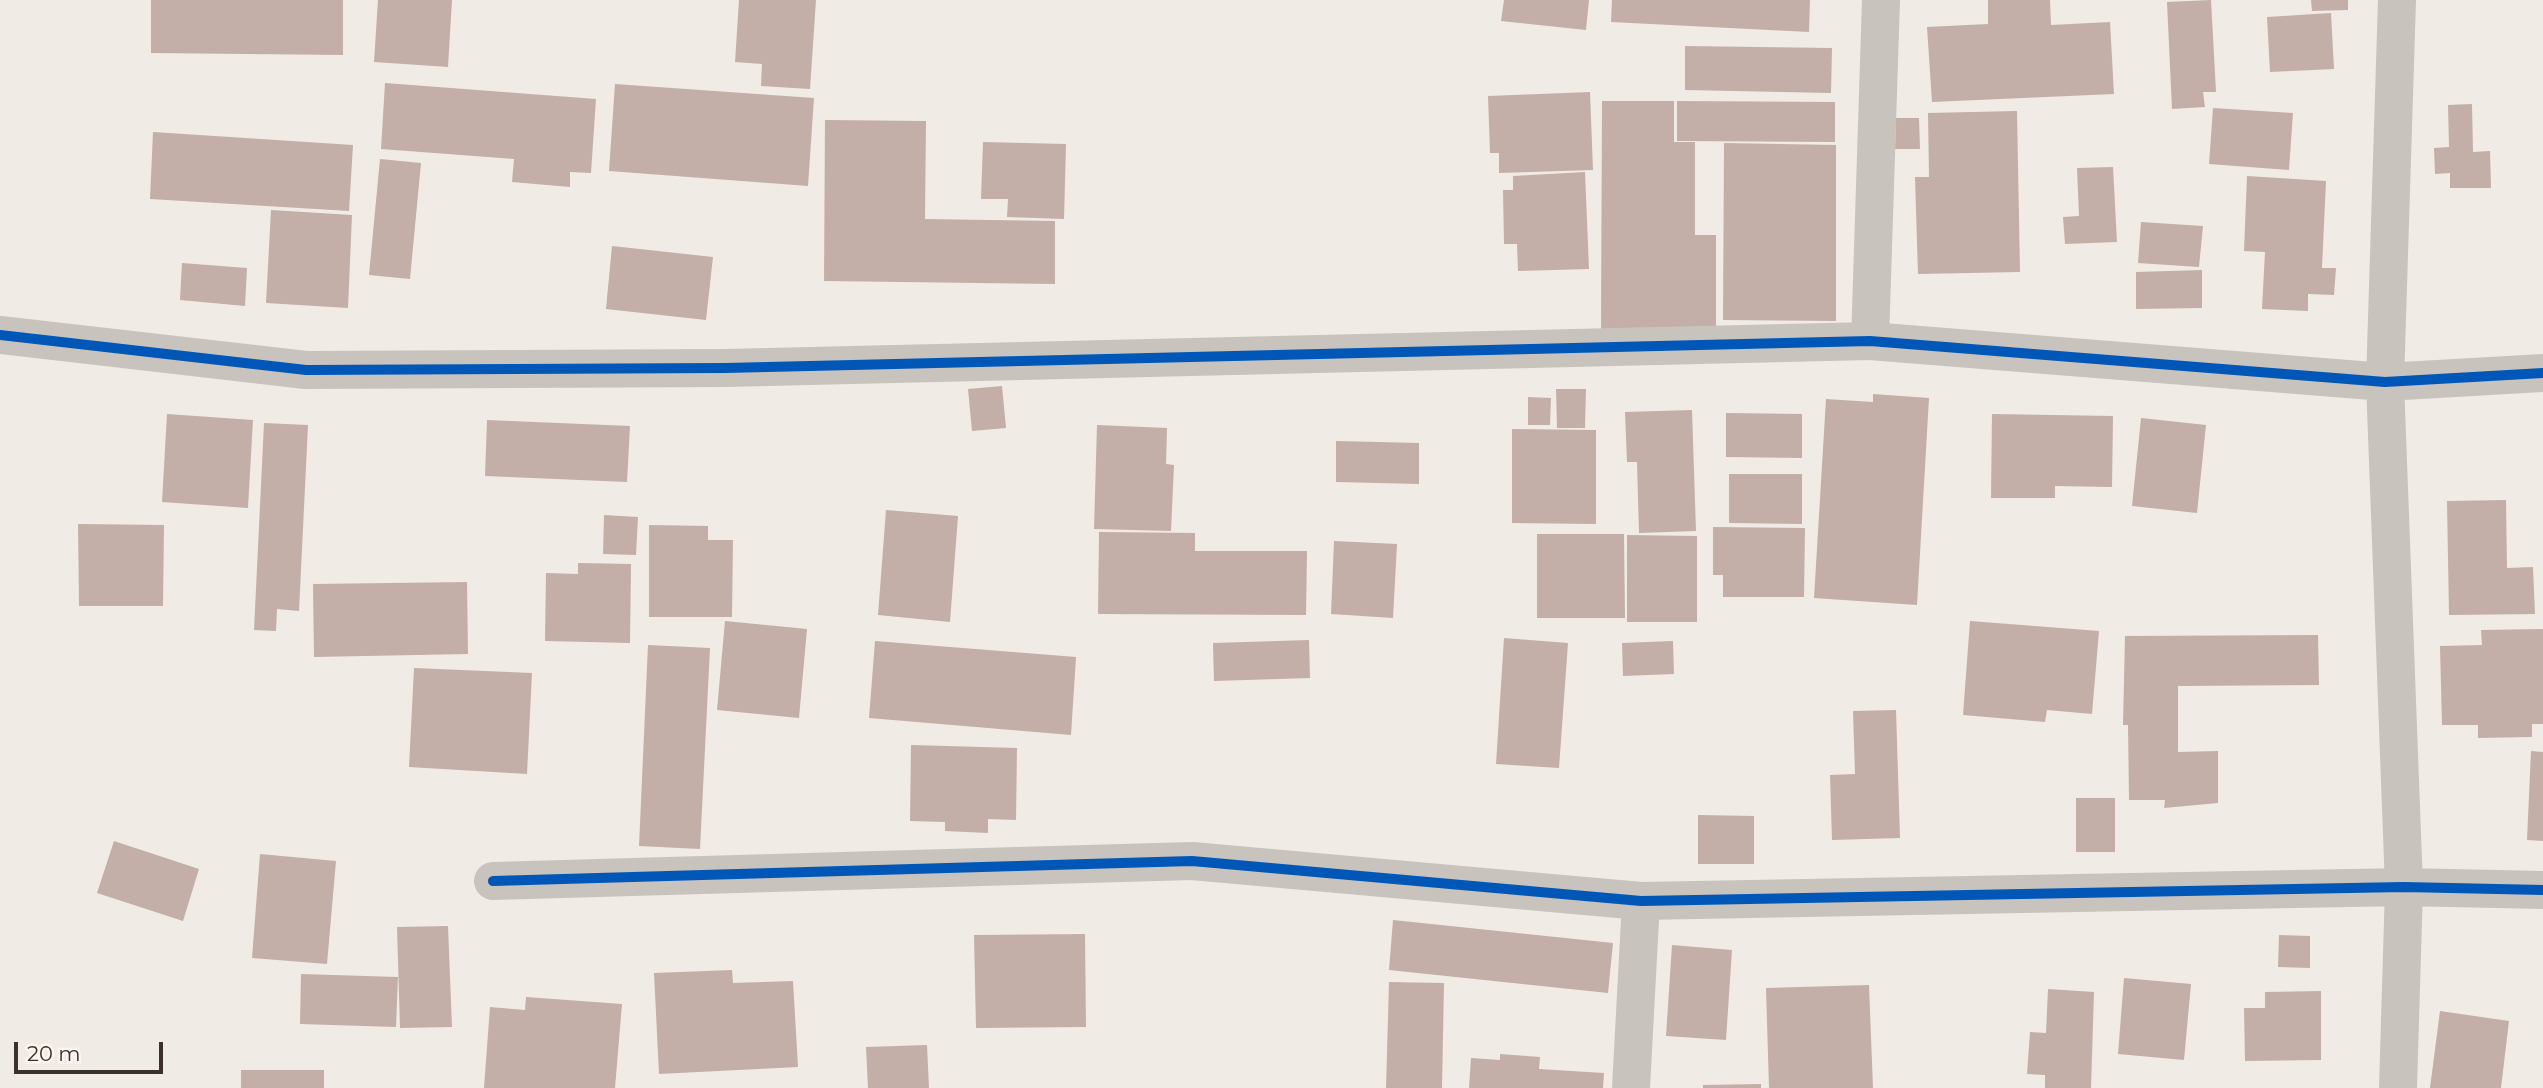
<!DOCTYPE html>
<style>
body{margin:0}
#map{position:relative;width:2543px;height:1088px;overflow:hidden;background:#f0ebe5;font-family:Montserrat,sans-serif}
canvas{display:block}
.scale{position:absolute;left:14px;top:1042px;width:149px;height:32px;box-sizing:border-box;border:4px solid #3b302b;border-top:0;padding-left:9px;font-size:21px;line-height:24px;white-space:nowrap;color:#3b302b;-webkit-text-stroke:5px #fbf5ee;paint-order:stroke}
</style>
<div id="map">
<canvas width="2543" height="1088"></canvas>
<div class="scale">20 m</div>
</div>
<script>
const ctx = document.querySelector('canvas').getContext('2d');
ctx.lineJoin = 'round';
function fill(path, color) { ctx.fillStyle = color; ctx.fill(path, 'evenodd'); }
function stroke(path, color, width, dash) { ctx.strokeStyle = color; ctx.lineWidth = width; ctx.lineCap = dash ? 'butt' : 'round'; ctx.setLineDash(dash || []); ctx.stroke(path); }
const building = new Path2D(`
 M 151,0 L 343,0 L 343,55 L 151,53 Z
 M 378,0 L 452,0 L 448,67 L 374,62 Z
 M 739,0 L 816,0 L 810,89 L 761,86 L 762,64 L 735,62 Z
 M 1504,0 L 1589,0 L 1586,30 L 1501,21 Z
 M 1612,0 L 1810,0 L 1809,32 L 1611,22 Z
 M 1988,0 L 2050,0 L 2051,25 L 2110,22 L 2114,94 L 1932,102 L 1927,27 L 1988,24 Z
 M 2211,0 L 2216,92 L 2203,92 L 2205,107 L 2172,109 L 2167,2 Z
 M 2311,0 L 2348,0 L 2348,10 L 2312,11 Z
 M 2331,13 L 2334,69 L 2270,72 L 2267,17 Z
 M 1685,46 L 1832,48 L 1831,93 L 1685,90 Z
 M 385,83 L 596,99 L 591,173 L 570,172 L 570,187 L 512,182 L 514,159 L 381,149 Z
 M 615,84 L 814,98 L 808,186 L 609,171 Z
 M 1590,92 L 1593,170 L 1499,173 L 1499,153 L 1490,153 L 1488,96 Z
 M 1602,101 L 1674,101 L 1674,142 L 1695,142 L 1695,235 L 1716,235 L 1716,331 L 1601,330 Z
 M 1677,101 L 1835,102 L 1835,142 L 1677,141 Z
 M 2472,104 L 2473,152 L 2490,151 L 2491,188 L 2450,188 L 2450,173 L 2435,174 L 2434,148 L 2449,147 L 2448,105 Z
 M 2213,108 L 2293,113 L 2289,170 L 2209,164 Z
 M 2017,111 L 2020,272 L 1918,274 L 1915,177 L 1929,177 L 1928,113 Z
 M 1896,118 L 1919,118 L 1920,149 L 1895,149 Z
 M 825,120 L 926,121 L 925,219 L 1055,221 L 1055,284 L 824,281 Z
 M 153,132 L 353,145 L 349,211 L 150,199 Z
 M 983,142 L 1066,144 L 1064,219 L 1007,217 L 1008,199 L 981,199 Z
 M 1724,143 L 1836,145 L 1836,321 L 1723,320 Z
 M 380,159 L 421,163 L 410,279 L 369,275 Z
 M 2113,167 L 2117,242 L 2065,244 L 2063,217 L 2079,216 L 2077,168 Z
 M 1585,172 L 1589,269 L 1518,271 L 1517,244 L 1504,244 L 1503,190 L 1513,190 L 1513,176 Z
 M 2247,176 L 2326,181 L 2322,268 L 2336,268 L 2334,295 L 2308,294 L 2308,311 L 2262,309 L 2265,252 L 2244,251 Z
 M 271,210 L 352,215 L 348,308 L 266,303 Z
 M 2141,222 L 2203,226 L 2199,267 L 2138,263 Z
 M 612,246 L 713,257 L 706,320 L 606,309 Z
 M 182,263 L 247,268 L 245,306 L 180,300 Z
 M 2202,270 L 2202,308 L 2136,309 L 2136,272 Z
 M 1002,386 L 1006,428 L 972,431 L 968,389 Z
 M 1556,389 L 1586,389 L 1585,428 L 1557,428 Z
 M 1873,394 L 1929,398 L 1917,605 L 1814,598 L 1826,399 L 1873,402 Z
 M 1528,397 L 1551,398 L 1550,425 L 1528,425 Z
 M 1692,410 L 1696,531 L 1639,533 L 1637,462 L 1627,462 L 1625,412 Z
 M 1726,413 L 1802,414 L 1802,458 L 1726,457 Z
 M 167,414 L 253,420 L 248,508 L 162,502 Z
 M 1992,414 L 2113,416 L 2112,487 L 2055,486 L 2055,498 L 1991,498 Z
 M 2141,418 L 2206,425 L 2197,513 L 2132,506 Z
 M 487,420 L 630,426 L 627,482 L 485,476 Z
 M 264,423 L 308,425 L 299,611 L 277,609 L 276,631 L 254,630 Z
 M 1097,425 L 1167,428 L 1166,464 L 1174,465 L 1171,531 L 1094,529 Z
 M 1512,429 L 1596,430 L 1596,524 L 1512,523 Z
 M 1336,441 L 1419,443 L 1419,484 L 1336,482 Z
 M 1729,474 L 1802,474 L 1802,524 L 1729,523 Z
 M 2506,500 L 2507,568 L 2533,567 L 2535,614 L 2449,615 L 2447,501 Z
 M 886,510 L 958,516 L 950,622 L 878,615 Z
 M 604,515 L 638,517 L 636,555 L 603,554 Z
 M 78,524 L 164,525 L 163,606 L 79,606 Z
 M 649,525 L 708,526 L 708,540 L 733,540 L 732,617 L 649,617 Z
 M 1713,527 L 1805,528 L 1804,597 L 1723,597 L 1723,575 L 1713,575 Z
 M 1099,532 L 1195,533 L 1195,551 L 1307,551 L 1306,615 L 1098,614 Z
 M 1537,534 L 1624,534 L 1625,618 L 1537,618 Z
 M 1627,535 L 1697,536 L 1697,622 L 1627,622 Z
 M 1334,541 L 1397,544 L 1393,618 L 1331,614 Z
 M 578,563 L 631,564 L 630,643 L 545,641 L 546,573 L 578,574 Z
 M 467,582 L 468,654 L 314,657 L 313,584 Z
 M 725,621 L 807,629 L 799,718 L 717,710 Z
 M 1970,621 L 2099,631 L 2092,714 L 2047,710 L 2045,722 L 1963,715 Z
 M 2543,629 L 2543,724 L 2532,724 L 2532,737 L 2478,738 L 2478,725 L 2442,725 L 2440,646 L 2482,645 L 2481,630 Z
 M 2318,635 L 2319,685 L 2178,686 L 2178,752 L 2218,751 L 2218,803 L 2164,808 L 2165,800 L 2129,800 L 2128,725 L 2123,725 L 2125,636 Z
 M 1504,638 L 1568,643 L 1559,768 L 1496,764 Z
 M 1309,640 L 1310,678 L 1214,681 L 1213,643 Z
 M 875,641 L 1076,657 L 1071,735 L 869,718 Z
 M 1673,641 L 1674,674 L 1623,676 L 1622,643 Z
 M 648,645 L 710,648 L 700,849 L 639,846 Z
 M 414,668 L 532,673 L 527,774 L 409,767 Z
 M 1896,710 L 1900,838 L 1832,840 L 1830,775 L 1855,774 L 1853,711 Z
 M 911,745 L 1017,748 L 1016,820 L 988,819 L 988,833 L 945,831 L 945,822 L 910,821 Z
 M 2531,751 L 2543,752 L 2543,841 L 2527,840 Z
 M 2076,798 L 2115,798 L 2115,852 L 2076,852 Z
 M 1698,815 L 1754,816 L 1754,864 L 1698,864 Z
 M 114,841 L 199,869 L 183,921 L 97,893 Z
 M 260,854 L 336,861 L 327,964 L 252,958 Z
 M 1393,920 L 1613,943 L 1608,993 L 1389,970 Z
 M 448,926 L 452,1027 L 400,1028 L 397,927 Z
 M 1085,934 L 1086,1027 L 976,1028 L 974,935 Z
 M 2279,935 L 2310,936 L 2310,968 L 2278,967 Z
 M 1672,945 L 1732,950 L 1726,1040 L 1666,1036 Z
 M 732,970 L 733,983 L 793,981 L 798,1067 L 659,1074 L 654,973 Z
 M 301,974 L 398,977 L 396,1027 L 300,1024 Z
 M 2124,978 L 2191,984 L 2184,1060 L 2118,1054 Z
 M 1389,982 L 1444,983 L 1442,1088 L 1386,1088 Z
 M 1869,985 L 1873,1088 L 1769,1088 L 1766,988 Z
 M 2048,989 L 2094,992 L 2091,1088 L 2045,1088 L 2045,1075 L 2027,1074 L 2030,1032 L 2046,1033 Z
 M 2321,991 L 2321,1060 L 2245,1061 L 2244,1008 L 2265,1008 L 2265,992 Z
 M 526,997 L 622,1004 L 615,1088 L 484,1088 L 490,1007 L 525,1010 Z
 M 2440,1011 L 2509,1021 L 2501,1088 L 2430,1088 Z
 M 927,1045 L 929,1088 L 868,1088 L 866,1047 Z
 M 1500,1054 L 1540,1057 L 1539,1069 L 1604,1073 L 1603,1088 L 1469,1088 L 1471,1058 L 1500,1060 Z
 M 241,1070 L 324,1070 L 324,1088 L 241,1088 Z
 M 1761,1084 L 1761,1088 L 1703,1088 L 1703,1085 Z`);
const minor = new Path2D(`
 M 2397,0 L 2385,382 L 2404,887 L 2398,1088
 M 0,335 L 306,370 L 725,368 L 1870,341 L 2385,382 L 2543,373
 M 1870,341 L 1881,0
 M 493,881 L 1192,861 L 1641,901 L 2404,887 L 2543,890
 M 1631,1088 L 1641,901`);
const cycleway = new Path2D(`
 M 0,335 L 306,370 L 725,368 L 1870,341 L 2385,382 L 2543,373
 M 493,881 L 1192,861 L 1641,901 L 2404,887 L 2543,890`);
fill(building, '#c3afa7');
stroke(minor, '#c9c3be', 38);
stroke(cycleway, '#0057b8', 10);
</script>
